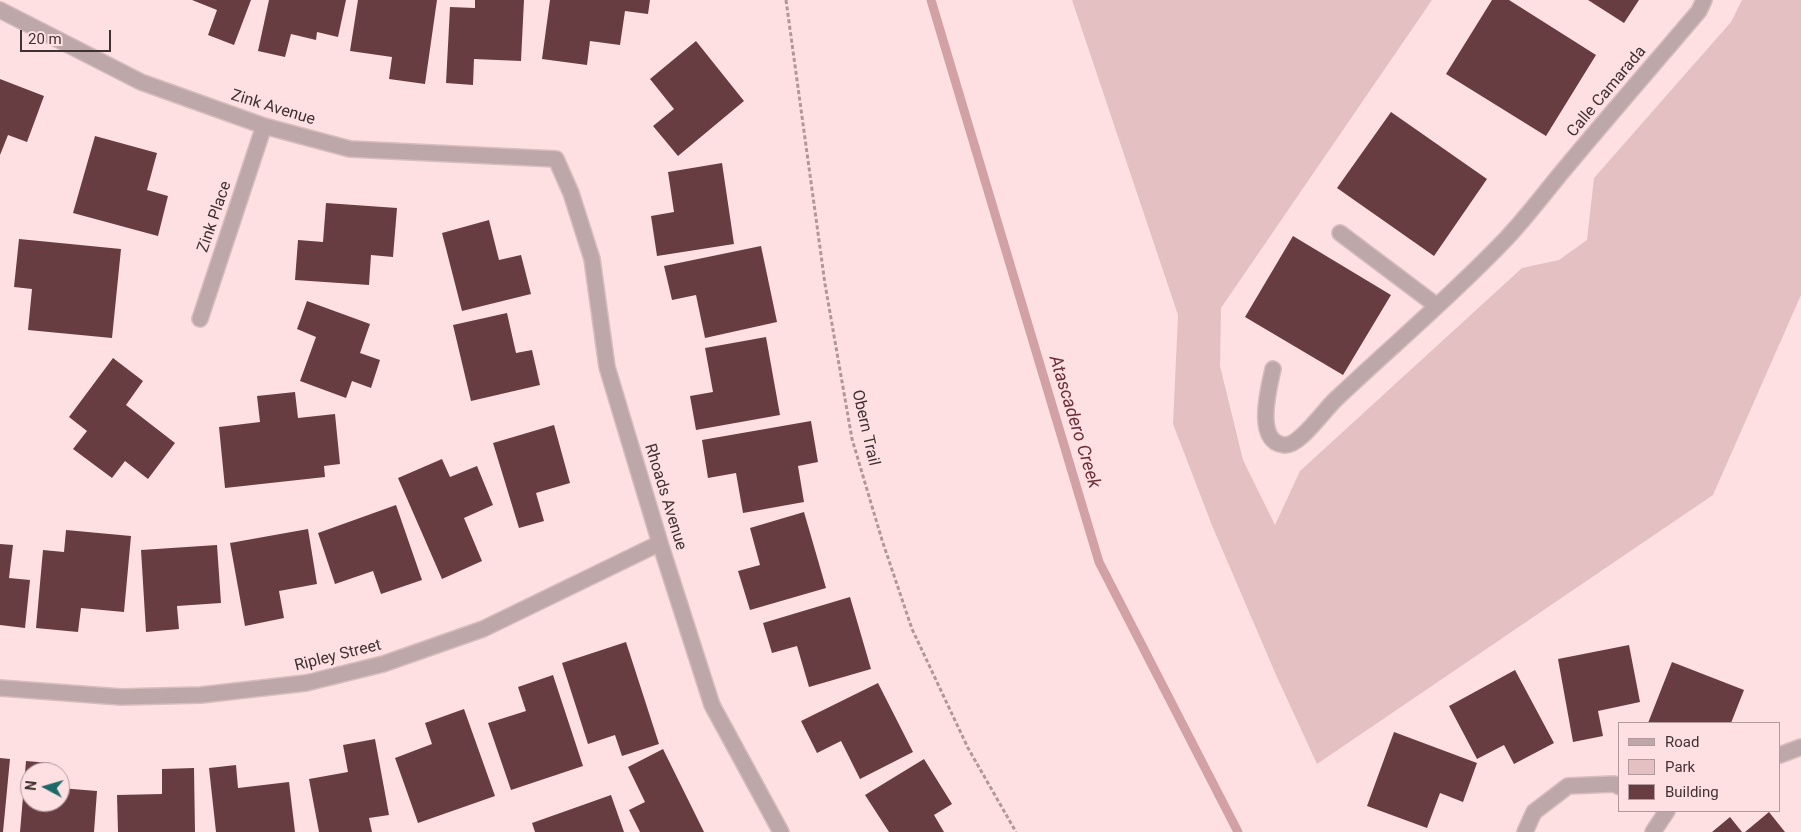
<!DOCTYPE html>
<style>
body{margin:0}
#map{position:relative;width:1801px;height:832px;overflow:hidden;background:#fee0e2;font-family:Roboto,sans-serif}
canvas{display:block}
.legend{position:absolute;left:1618px;top:722px;width:162px;height:90px;box-sizing:border-box;background:#fee0e2;border:1px solid #b29a9c;margin:0;padding:6px 9px;list-style:none;font-size:15px;color:#403233}
.legend li{display:flex;align-items:center;gap:10px;height:25px}
.legend b{width:25px;border:1px solid #b29a9c}
.north{position:absolute;left:20px;top:762px;width:50px;height:50px;box-sizing:border-box;background:#fee0e2;border:1px solid #b29a9c;border-radius:50%;rotate:276deg;font-size:14px;font-weight:700;line-height:20px;text-align:center;color:#403233}
.north::after{content:'';display:block;margin:auto;width:18px;height:22px;background:#1c6967;clip-path:polygon(50% 0,100% 100%,50% 72%,0 100%)}
.scale{position:absolute;left:20px;top:30px;width:91px;height:22px;box-sizing:border-box;border:2px solid #403233;border-top:0;padding-left:6px;font-size:15px;line-height:18px;white-space:nowrap;color:#403233;-webkit-text-stroke:4px #fee0e2;paint-order:stroke}
</style>
<div id="map">
<canvas width="1801" height="832"></canvas>
<ul class="legend">
<li><b style="height:6px;background:#bda7a9"></b>Road</li>
<li><b style="height:14px;background:#e5c0c3"></b>Park</li>
<li><b style="height:14px;background:#673d42"></b>Building</li>
</ul>
<div class="north">N</div>
<div class="scale">20 m</div>
</div>
<script>
const ctx = document.querySelector('canvas').getContext('2d');
ctx.lineJoin = 'round';
function fill(path, color) { ctx.fillStyle = color; ctx.fill(path, 'evenodd'); }
function stroke(path, color, width, dash) { ctx.strokeStyle = color; ctx.lineWidth = width; ctx.lineCap = dash ? 'butt' : 'round'; ctx.setLineDash(dash || []); ctx.stroke(path); }
function drawText(font, color, halo, rows, align = 'center') {
  ctx.font = font + ' Roboto,sans-serif'; ctx.lineWidth = 5; ctx.setLineDash([]); ctx.textBaseline = 'middle'; ctx.strokeStyle = halo; ctx.fillStyle = color; for (const [text, x, y, turn = 0] of rows) {
    ctx.save(); ctx.translate(x, y); ctx.rotate((+turn || 0) * Math.PI / 180); ctx.textAlign = isNaN(turn) ? turn : align; if (halo) ctx.strokeText(text, 0, 0); ctx.fillText(text, 0, 0); ctx.restore();
  }
}
const green = new Path2D(`
 M 1072,0 L 1432,0 L 1221,308 L 1220,366 L 1243,460 L 1275,525 L 1300,471 L 1522,268 L 1559,260 L 1587,240 L 1594,178 L 1731,22 L 1742,0 L 1801,0 L 1801,295 L 1713,495 L 1317,764 L 1276,675 L 1213,528 L 1173,424 L 1178,315 Z`);
const stream = new Path2D(`
 M 931,0 L 1099,562 L 1238,832`);
const building = new Path2D(`
 M 192,0 L 251,0 L 234,45 L 208,35 L 217,10 Z
 M 269,0 L 346,0 L 338,37 L 317,32 L 316,40 L 291,34 L 285,57 L 258,51 Z
 M 358,0 L 437,0 L 425,84 L 389,79 L 392,57 L 350,51 Z
 M 475,0 L 524,0 L 521,61 L 474,59 L 473,85 L 446,83 L 450,7 L 475,8 Z
 M 550,0 L 650,0 L 648,14 L 625,11 L 620,45 L 590,41 L 587,65 L 542,59 Z
 M 1492,0 L 1509,0 L 1596,55 L 1546,136 L 1446,74 Z
 M 1588,0 L 1639,0 L 1624,23 Z
 M 696,41 L 744,101 L 678,156 L 653,126 L 674,109 L 650,79 Z
 M 0,79 L 44,96 L 27,142 L 8,135 L 0,155 Z
 M 1391,112 L 1487,179 L 1434,256 L 1337,188 Z
 M 95,136 L 157,153 L 147,190 L 168,196 L 158,236 L 73,213 Z
 M 722,163 L 734,244 L 657,256 L 651,216 L 674,212 L 668,172 Z
 M 326,203 L 397,208 L 393,257 L 371,255 L 369,285 L 295,280 L 298,240 L 323,242 Z
 M 489,220 L 499,260 L 521,255 L 531,294 L 462,311 L 442,233 Z
 M 1293,236 L 1391,295 L 1343,375 L 1245,317 Z
 M 19,239 L 121,249 L 112,338 L 28,330 L 32,289 L 14,287 Z
 M 761,246 L 777,322 L 705,338 L 696,295 L 672,300 L 664,266 Z
 M 307,301 L 370,324 L 360,353 L 380,360 L 371,388 L 352,381 L 346,398 L 300,381 L 316,337 L 297,329 Z
 M 507,313 L 516,353 L 532,350 L 540,385 L 471,401 L 453,325 Z
 M 766,337 L 780,415 L 696,430 L 690,396 L 713,392 L 705,348 Z
 M 113,358 L 143,381 L 126,405 L 175,443 L 148,479 L 125,461 L 112,478 L 73,449 L 87,431 L 69,417 Z
 M 295,392 L 298,418 L 335,414 L 340,464 L 324,466 L 325,477 L 225,488 L 219,427 L 260,422 L 257,396 Z
 M 811,421 L 818,462 L 798,466 L 804,502 L 743,513 L 736,473 L 708,478 L 702,440 Z
 M 554,425 L 570,483 L 536,493 L 544,521 L 519,528 L 493,443 Z
 M 442,459 L 450,477 L 477,466 L 493,505 L 464,518 L 482,561 L 442,579 L 398,478 Z
 M 396,505 L 422,580 L 381,594 L 373,571 L 335,584 L 318,533 Z
 M 804,512 L 826,588 L 750,610 L 738,571 L 760,565 L 750,528 Z
 M 308,529 L 317,584 L 279,591 L 284,618 L 245,626 L 230,543 Z
 M 66,530 L 131,536 L 124,612 L 81,608 L 78,632 L 36,628 L 43,550 L 64,552 Z
 M 0,544 L 13,545 L 9,578 L 30,580 L 25,628 L 0,625 Z
 M 217,545 L 221,603 L 177,606 L 179,629 L 146,632 L 141,550 Z
 M 850,597 L 871,669 L 809,687 L 797,646 L 772,653 L 763,623 Z
 M 626,642 L 659,744 L 622,756 L 615,735 L 588,744 L 562,663 Z
 M 1629,645 L 1640,702 L 1598,711 L 1603,736 L 1573,742 L 1558,659 Z
 M 1672,662 L 1744,690 L 1731,723 L 1648,723 Z
 M 1515,670 L 1554,743 L 1514,764 L 1504,745 L 1477,759 L 1449,706 Z
 M 553,675 L 583,766 L 511,790 L 488,723 L 526,711 L 518,687 Z
 M 878,683 L 913,752 L 860,779 L 841,741 L 817,753 L 801,721 Z
 M 464,709 L 495,796 L 418,823 L 395,758 L 432,744 L 425,723 Z
 M 1394,732 L 1477,763 L 1463,802 L 1440,793 L 1427,828 L 1367,806 Z
 M 375,739 L 389,815 L 369,818 L 372,832 L 319,832 L 309,779 L 348,772 L 343,745 Z
 M 663,749 L 704,832 L 640,832 L 629,810 L 645,802 L 628,767 Z
 M 0,758 L 10,759 L 3,832 L 0,832 Z
 M 924,759 L 952,804 L 934,815 L 944,832 L 889,832 L 865,795 Z
 M 26,761 L 50,763 L 50,772 L 30,772 L 30,802 L 60,802 L 60,788 L 97,791 L 94,832 L 20,832 Z
 M 236,765 L 238,788 L 289,782 L 295,832 L 216,832 L 209,768 Z
 M 194,768 L 195,832 L 118,832 L 117,795 L 162,794 L 162,769 Z
 M 611,795 L 624,832 L 535,832 L 532,823 Z
 M 1769,812 L 1785,832 L 1745,832 Z
 M 1730,817 L 1742,832 L 1712,832 Z`);
const path = new Path2D(`
 M 786,0 L 825,284 L 852,439 L 882,540 L 912,629 L 968,748 L 1016,832`);
const minor = new Path2D(`
 M 0,10 L 141,82 L 264,126 L 350,149 L 556,159 L 571,193 L 592,259 L 607,367 L 660,543 L 712,705 L 781,832
 M 1340,233 L 1437,306
 M 200,319 L 264,126
 M 1273,369 C 1269,387 1254,442 1284,445 C 1299,447 1324,410 1336,399 C 1391,347 1449,298 1501,244 C 1523,222 1542,196 1562,172 C 1607,118 1653,65 1699,11 L 1704,0
 M 0,688 L 121,697 L 201,695 L 306,683 L 383,664 L 483,629 L 660,543
 M 1780,755 L 1801,747
 M 1525,832 L 1534,812 L 1568,786 L 1614,784 L 1620,787
 M 1653,832 L 1667,811`);
const streetNames = [
 ["Calle Camarada",1607,92,-50],
 ["Zink Avenue",273,108,17],
 ["Zink Place",215,217,-71],
 ["Obern Trail",865,428,77],
 ["Rhoads Avenue",665,497,73],
 ["Ripley Street",338,656,-14]
];
const waterNames = [
 ["Atascadero Creek",1074,422,73]
];
fill(green, '#e5c0c3');
stroke(stream, '#d2a1a5', 9);
fill(building, '#673d42');
stroke(minor, '#d8bdbf', 18);
stroke(path, '#b0989a', 3, [4, 2.5]);
stroke(minor, '#bda7a9', 15);
drawText('16px', '#403233', '#fee0e2', streetNames);
drawText('italic 18px', '#6c2e38', '#fee0e2', waterNames);
</script>
